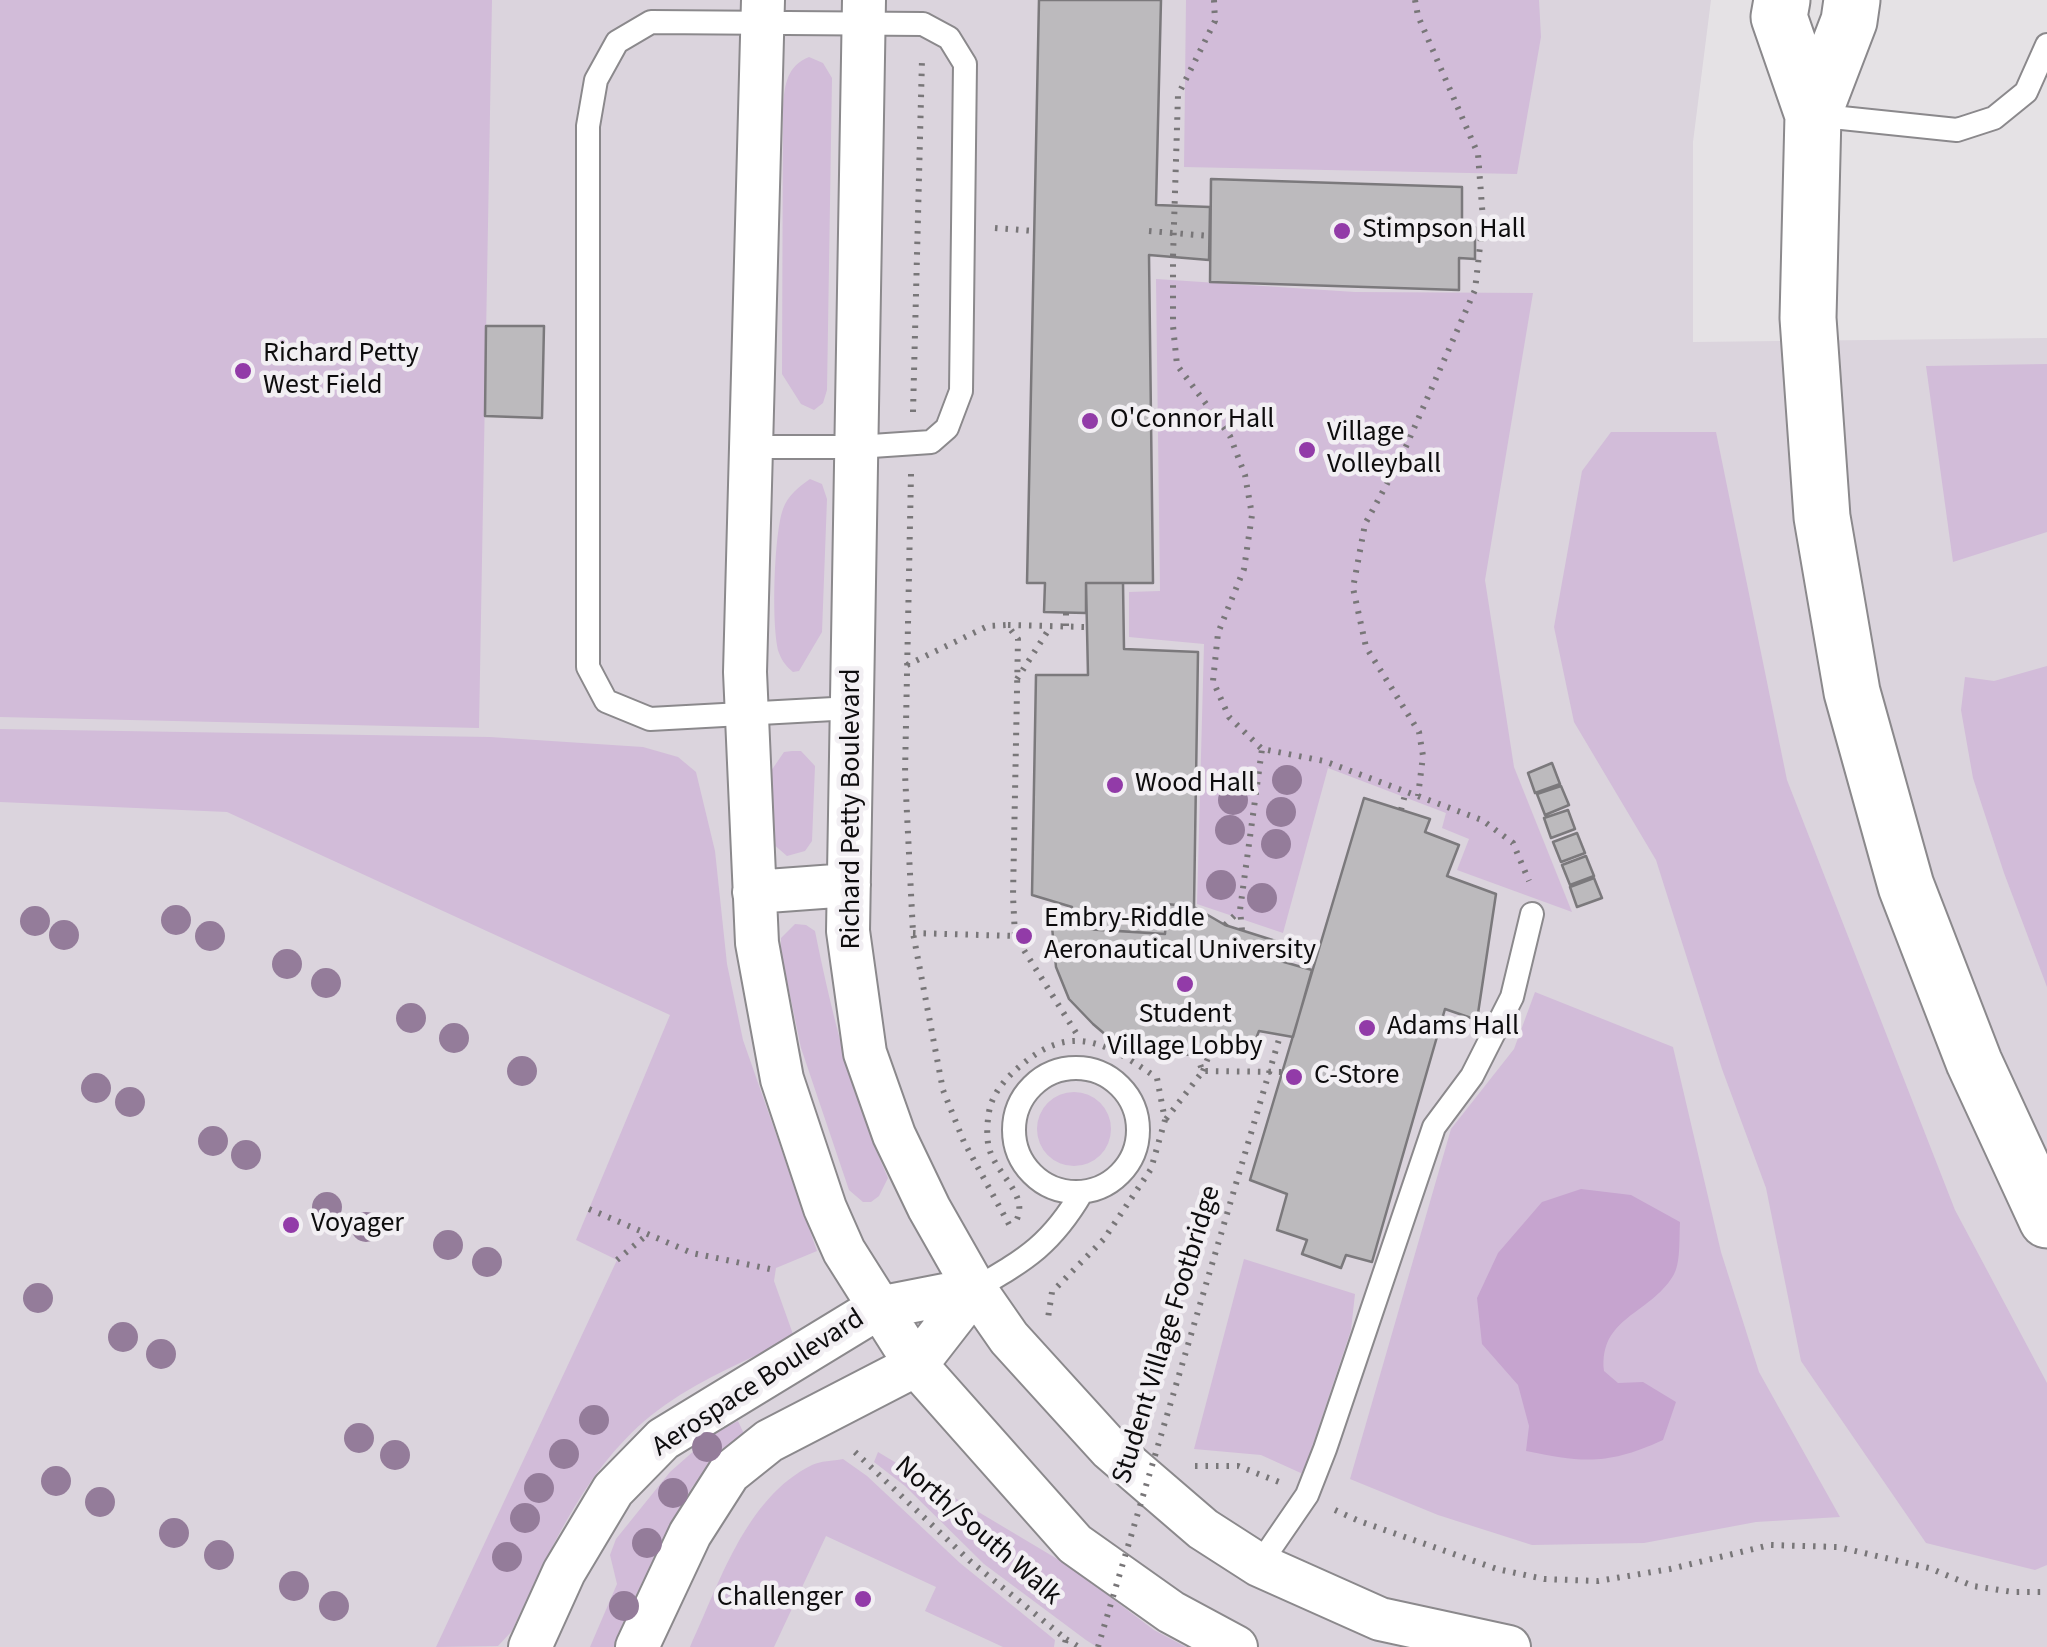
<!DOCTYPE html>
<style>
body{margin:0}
canvas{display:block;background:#e5e2e5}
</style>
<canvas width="2047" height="1647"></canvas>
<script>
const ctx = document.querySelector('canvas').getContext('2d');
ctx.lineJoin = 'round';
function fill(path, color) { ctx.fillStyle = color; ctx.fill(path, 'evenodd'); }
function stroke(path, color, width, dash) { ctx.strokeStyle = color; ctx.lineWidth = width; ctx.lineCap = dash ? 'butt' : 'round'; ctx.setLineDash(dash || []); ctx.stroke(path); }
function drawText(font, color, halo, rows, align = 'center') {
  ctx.font = font + ' "Source Sans 3",sans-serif'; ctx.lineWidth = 9; ctx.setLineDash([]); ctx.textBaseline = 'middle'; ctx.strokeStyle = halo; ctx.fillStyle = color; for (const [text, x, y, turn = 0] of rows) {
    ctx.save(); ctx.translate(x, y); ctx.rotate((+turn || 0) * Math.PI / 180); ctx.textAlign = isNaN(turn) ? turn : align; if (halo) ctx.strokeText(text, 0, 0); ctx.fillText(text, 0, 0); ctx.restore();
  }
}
const built = new Path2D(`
 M 0,0 L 1711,0 L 1693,142 L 1693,342 L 2047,338 L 2047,1647 L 0,1647 Z`);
const green = new Path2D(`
 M 0,0 L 492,0 L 479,728 L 0,717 Z
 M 1186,0 L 1539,0 L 1541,37 L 1517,174 L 1184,167 Z
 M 809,57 L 823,63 L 832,78 L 827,390 L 823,403 L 814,410 L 801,404 L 782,374 L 783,105 C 785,84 787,66 809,57 Z
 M 1156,279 L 1355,292 L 1533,293 L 1485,580 L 1514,767 L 1572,912 L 1457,870 L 1469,839 L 1442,828 L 1446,813 L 1328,768 L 1283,933 L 1197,904 L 1204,644 L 1129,637 L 1129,592 L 1160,591 Z
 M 2047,364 L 2047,532 L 1953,562 L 1926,366 Z
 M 1611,432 L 1716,432 L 1787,780 L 1955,1210 L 2047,1383 L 2047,1565 L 2035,1570 L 1926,1543 L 1801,1361 L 1766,1188 L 1722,1069 L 1656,860 L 1574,722 L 1554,627 L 1582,471 Z
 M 810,479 L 822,484 L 827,499 L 822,632 L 799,671 L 793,672 C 786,666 782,661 779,653 C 771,628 774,533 783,509 C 788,495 799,487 810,479 Z
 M 2047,666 L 2047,987 L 2004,873 L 1973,778 L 1961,710 L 1965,677 L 1994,681 Z
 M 0,729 L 490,737 L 643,747 L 678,757 L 696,772 L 715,851 L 727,964 L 743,1040 L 817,1251 L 776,1268 L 774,1281 L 794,1337 C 751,1359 704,1377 665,1405 C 588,1459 551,1549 512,1631 L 498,1646 L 436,1647 L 617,1260 L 576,1240 L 670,1015 L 227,812 L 0,802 Z
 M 792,751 L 801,751 L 815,766 L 812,841 L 805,851 L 787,856 L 772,843 L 771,771 L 784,752 Z
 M 795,924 L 806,925 L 815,931 C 832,1016 853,1098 888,1178 L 879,1196 L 871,1202 L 863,1202 L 849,1190 L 801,1048 L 781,952 L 781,938 Z
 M 1535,992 L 1673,1047 L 1721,1252 L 1759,1372 L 1840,1517 L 1756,1522 L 1644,1543 L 1532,1545 L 1438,1515 L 1350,1479 L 1451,1129 L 1514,1049 Z
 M1037 1129a37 37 0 1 1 74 0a37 37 0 1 1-74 0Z
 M 1244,1259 L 1355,1294 L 1351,1330 L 1303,1474 L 1261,1455 L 1194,1449 Z
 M 738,1421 L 745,1436 L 724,1451 L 692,1487 L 619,1647 L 590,1647 L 617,1584 L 610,1555 L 616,1539 L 670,1472 L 713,1434 Z
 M 878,1452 L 1069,1566 L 1154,1630 L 1186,1647 L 1097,1647 L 1086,1640 L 984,1564 L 905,1486 L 874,1462 Z
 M 843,1459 L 867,1476 L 960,1563 L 1055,1640 L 1054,1647 L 1003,1647 L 925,1611 L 936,1587 L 826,1536 L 774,1647 L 690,1647 C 719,1585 745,1498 812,1465 C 820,1461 833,1461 843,1459 Z`);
const water = new Path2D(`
 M 1581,1189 L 1631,1195 L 1680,1222 C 1679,1237 1681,1264 1673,1276 C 1649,1315 1599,1317 1604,1371 L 1618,1383 L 1643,1382 L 1676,1402 L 1663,1440 C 1608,1465 1584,1463 1526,1451 L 1529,1426 L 1518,1385 L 1482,1344 L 1477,1298 L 1498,1253 L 1542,1202 Z`);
const building = new Path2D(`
 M 1039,0 L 1161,0 L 1156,205 L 1210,207 L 1209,260 L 1149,255 L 1153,583 L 1086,583 L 1086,613 L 1044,612 L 1045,583 L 1027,583 Z
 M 1211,179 L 1462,187 L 1462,226 L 1475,227 L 1475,259 L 1459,258 L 1459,290 L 1210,282 Z
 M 486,326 L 544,326 L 542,418 L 485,416 Z
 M 1086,583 L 1123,583 L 1124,649 L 1198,652 L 1194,907 L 1167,904 L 1165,934 L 1073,928 L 1072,907 L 1032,895 L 1036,675 L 1088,675 Z
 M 1552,763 L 1560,784 L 1535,793 L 1528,773 Z
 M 1561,786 L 1569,805 L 1545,815 L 1537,794 Z
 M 1364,798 L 1430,819 L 1425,832 L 1459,845 L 1447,876 L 1496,894 L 1477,1020 L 1445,1009 L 1372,1262 L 1346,1255 L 1341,1268 L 1302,1254 L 1307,1240 L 1277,1230 L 1287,1194 L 1250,1180 Z
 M 1568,810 L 1575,829 L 1551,838 L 1544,818 Z
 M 1577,833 L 1585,853 L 1561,862 L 1553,842 Z
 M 1586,856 L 1594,876 L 1570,885 L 1562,865 Z
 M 1594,878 L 1602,898 L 1577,907 L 1570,887 Z
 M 1167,904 L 1194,907 L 1225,925 L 1282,943 L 1277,960 L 1312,970 L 1293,1037 L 1259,1031 L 1250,1054 L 1161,1055 L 1114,1042 L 1093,1024 L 1069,999 L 1056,967 L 1052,927 L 1165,934 Z`);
const path = new Path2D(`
 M 1214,0 L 1215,21 L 1178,95 L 1173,257 L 1173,326 L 1177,365 L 1230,436 L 1245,475 L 1252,515 L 1244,569 L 1218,633 L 1213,681 L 1229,717 L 1262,749 L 1324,761 L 1482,820 L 1513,843 L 1529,881
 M 1415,0 L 1418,16 L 1478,154 L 1483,220 L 1475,290 L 1400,460 L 1365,524 L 1353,588 L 1366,647 L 1419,732 L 1423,756 L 1418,796
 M 995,228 L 1034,231
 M 1149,231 L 1209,236
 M 913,412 L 922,59
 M 911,474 L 905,774 L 913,933 L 943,1090 L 964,1142 L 1011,1228
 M 1008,625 L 1086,627
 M 1066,626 L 1066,612
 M 907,665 L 988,626 L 1007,625 L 1018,639 L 1013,896 L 1015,936 L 1080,1039
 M 1017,679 L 1051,626
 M 1401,810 L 1406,791
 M 1225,925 L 1239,911
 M 1242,930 L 1240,910 L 1262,749
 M 913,933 L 1015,936
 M 1197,1055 L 1202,1070
 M 1203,1071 L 1209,1055
 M 1166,1119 L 1203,1071 L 1282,1072
 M 589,1209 L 692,1253 L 775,1270
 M 1017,1219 C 1028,1195 997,1174 990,1151 C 986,1141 987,1123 989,1112 C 992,1094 1005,1079 1019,1067 C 1071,1021 1107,1043 1157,1078 L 1165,1120 L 1151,1169 L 1104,1239 L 1052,1292 L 1048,1318
 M 617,1260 L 648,1234
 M 855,1452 L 970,1561 L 1066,1639 L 1064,1647
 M 1195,1466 L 1238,1466 L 1279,1482
 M 1335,1510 L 1359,1521 L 1497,1569 L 1544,1579 L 1598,1581 L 1670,1569 L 1770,1545 L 1838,1547 L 1929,1568 L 1973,1586 L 2013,1592 L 2047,1592
 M 1066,1639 L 1079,1647`);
const lane = new Path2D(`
 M 1813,115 L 1957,130 L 1994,118 L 2026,92 L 2047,45
 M 751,447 L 857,447 L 931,442 L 947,428 L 961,391 L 965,64 L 949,38 L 923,24 L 651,22 L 617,42 L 596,80 L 588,126 L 588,667 L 606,701 L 650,719 L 852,708
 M1014 1130a62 62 0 1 1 124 0a62 62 0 1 1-124 0Z
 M 975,1289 C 1026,1259 1051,1245 1082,1192
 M 1259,1565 L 1307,1495 L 1325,1449 L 1434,1127 L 1472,1076 L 1512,997 L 1532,914`);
const street = new Path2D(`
 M 763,0 L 745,672 L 757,943 L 782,1079 L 825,1208 L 844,1251 L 916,1365 L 1075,1544 L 1171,1612 L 1236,1647
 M 864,0 L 848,931 L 865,1053 L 894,1135 L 929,1208 L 975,1289 L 1009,1338 L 1110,1449 L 1203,1529 L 1259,1565 L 1380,1619 L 1509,1647
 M 754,892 L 849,885
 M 530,1647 L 564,1572 L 613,1490 L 663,1439 L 878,1308 L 975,1289
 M 637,1647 L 690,1534 L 729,1473 L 769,1441 L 916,1365 L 975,1289`);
const secondary = new Path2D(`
 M 1782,0 L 1779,17 L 1813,115
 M 1852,0 L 1849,21 L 1813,115 L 1808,318 L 1822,517 L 1852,692 L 1906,886 L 1974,1062 L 2047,1220`);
const pathBridge = new Path2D(`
 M 1098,1647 L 1280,1036`);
const trees = [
 [1287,780],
 [1233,800],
 [1281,812],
 [1230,830],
 [1276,844],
 [1221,885],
 [1262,898],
 [176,920],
 [35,921],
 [64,935],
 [210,936],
 [287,964],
 [326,983],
 [411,1018],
 [454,1038],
 [522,1071],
 [96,1088],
 [130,1102],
 [213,1141],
 [246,1155],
 [327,1207],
 [366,1227],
 [448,1245],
 [487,1262],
 [38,1298],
 [123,1337],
 [161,1354],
 [594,1420],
 [359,1438],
 [707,1447],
 [564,1454],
 [395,1455],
 [56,1481],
 [539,1488],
 [673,1493],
 [100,1502],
 [525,1518],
 [174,1533],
 [647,1543],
 [219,1555],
 [507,1557],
 [294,1586],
 [334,1606],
 [624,1606]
];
const markers = [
 [1342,231,10,"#923ba8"],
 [243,371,10,"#923ba8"],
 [1090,421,10,"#923ba8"],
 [1307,450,10,"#923ba8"],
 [1115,785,10,"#923ba8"],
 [1024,936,10,"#923ba8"],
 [1185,984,10,"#923ba8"],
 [1367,1028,10,"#923ba8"],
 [1294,1077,10,"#923ba8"],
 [291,1225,10,"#923ba8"],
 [863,1599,10,"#923ba8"]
];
const poiNames = [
 ["Stimpson Hall",1362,231],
 ["Richard Petty",263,355],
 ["West Field",263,387],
 ["O'Connor Hall",1110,421],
 ["Village",1327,434],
 ["Volleyball",1327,466],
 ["Wood Hall",1135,785],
 ["Embry-Riddle",1044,920],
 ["Aeronautical University",1044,952],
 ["Student",1185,1016,"center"],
 ["Village Lobby",1185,1048,"center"],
 ["Adams Hall",1387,1028],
 ["C-Store",1314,1077],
 ["Voyager",311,1225],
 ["Challenger",843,1599,"right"]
];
const streetNames = [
 ["Richard Petty Boulevard",853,809,-90],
 ["Student Village Footbridge",1168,1335,-73],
 ["Aerospace Boulevard",759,1384,-33],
 ["North/South Walk",977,1532,41]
];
fill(built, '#dbd4dd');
fill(green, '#d2bcd9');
fill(water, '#c6a4cf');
fill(building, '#bcbabd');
stroke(building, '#7b797c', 2.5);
stroke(lane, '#8b898c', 26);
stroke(street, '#8b898c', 46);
stroke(secondary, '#8b898c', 59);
stroke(path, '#787678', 6, [2.5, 8]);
stroke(lane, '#fff', 22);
stroke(street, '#fff', 42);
stroke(secondary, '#fff', 55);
stroke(pathBridge, '#787678', 6, [2.5, 8]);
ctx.fillStyle = '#947c9a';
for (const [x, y] of trees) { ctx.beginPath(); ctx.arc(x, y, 15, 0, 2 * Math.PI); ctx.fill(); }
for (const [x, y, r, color] of markers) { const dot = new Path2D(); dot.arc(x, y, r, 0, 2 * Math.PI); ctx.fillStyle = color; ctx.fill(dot); stroke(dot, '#f2eff3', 4); }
drawText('28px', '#0d0c0d', '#f2eff3', poiNames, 'left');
drawText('28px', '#0d0c0d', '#f2eff3', streetNames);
</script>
